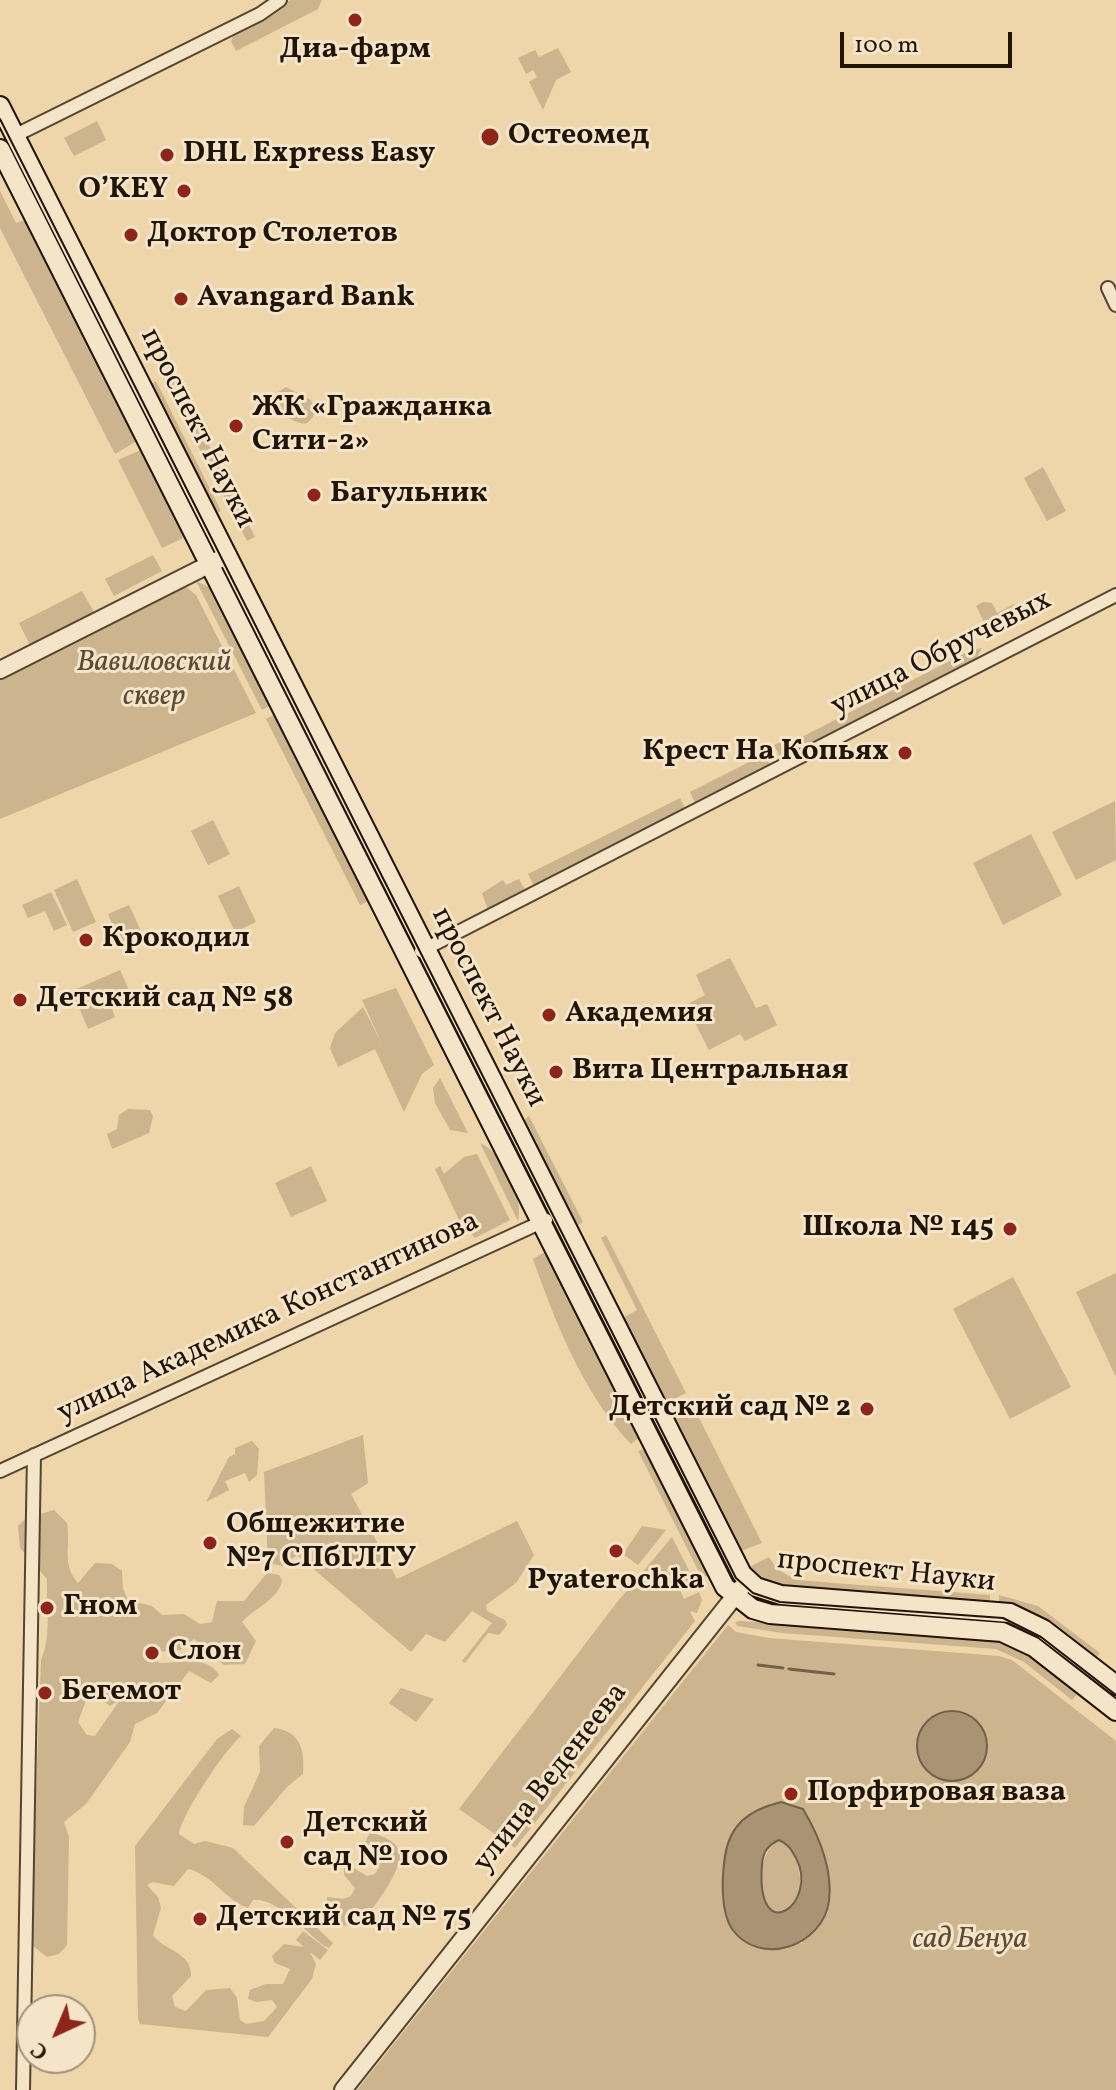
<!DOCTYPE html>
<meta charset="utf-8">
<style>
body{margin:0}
#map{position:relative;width:1116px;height:2090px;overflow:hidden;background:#eed5aa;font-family:Vollkorn,serif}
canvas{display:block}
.north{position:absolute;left:16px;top:1994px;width:80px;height:80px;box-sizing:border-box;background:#f4e4c8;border:2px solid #a0917b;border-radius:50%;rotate:224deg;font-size:22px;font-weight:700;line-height:32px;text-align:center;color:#211408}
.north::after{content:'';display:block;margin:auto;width:28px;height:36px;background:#8f2418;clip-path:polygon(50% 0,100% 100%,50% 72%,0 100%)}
.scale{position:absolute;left:840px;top:32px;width:172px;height:36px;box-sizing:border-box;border:4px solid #211408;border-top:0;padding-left:10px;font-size:24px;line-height:28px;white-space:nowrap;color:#211408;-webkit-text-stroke:6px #f4e4c8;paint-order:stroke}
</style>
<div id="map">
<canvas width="1116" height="2090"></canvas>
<div class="north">С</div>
<div class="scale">100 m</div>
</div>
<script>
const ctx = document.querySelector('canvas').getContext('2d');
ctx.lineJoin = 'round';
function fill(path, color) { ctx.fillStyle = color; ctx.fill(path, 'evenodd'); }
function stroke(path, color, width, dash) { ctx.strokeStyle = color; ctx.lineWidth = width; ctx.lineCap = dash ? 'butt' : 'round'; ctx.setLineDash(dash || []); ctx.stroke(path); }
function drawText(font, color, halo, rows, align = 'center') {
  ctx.font = font + ' Vollkorn,serif'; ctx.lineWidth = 6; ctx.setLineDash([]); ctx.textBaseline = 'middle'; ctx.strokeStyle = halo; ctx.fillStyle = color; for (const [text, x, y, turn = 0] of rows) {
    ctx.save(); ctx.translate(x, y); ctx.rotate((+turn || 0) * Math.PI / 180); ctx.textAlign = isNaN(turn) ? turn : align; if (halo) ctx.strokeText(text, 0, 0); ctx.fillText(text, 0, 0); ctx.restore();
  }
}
const green = new Path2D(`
 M 290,0 L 322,0 L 318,9 L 236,51 L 231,41 L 234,33 Z
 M 558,48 L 571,72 L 556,80 L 543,110 L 529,82 L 537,77 L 533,70 L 526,74 L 518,58 L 535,50 L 539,57 Z
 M 97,121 L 106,140 L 74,156 L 64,138 Z
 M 0,191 L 16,223 L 25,220 L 137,441 L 115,454 L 0,228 Z
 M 173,374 L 255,537 L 247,541 L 163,378 Z
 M 156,381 L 221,511 L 216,513 L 151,384 Z
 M 286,387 L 311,400 L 316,412 C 315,414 309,422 307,423 C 299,426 277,412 272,405 L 277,393 Z
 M 141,450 L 185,537 L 162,548 L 118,460 Z
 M 1043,467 L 1066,511 L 1047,521 L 1024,478 Z
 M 153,555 L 162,571 L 114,596 L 105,579 Z
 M 196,581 L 211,588 L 270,706 L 262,710 Z
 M 186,587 L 196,595 L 256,713 L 0,819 L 0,679 Z
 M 82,591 L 94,612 L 30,645 L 19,623 Z
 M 983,602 L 992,603 L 997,613 L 1014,604 L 1025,614 L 989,632 L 976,606 Z
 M 982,648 L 976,659 L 781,759 L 774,745 L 789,738 L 792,742 L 971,650 Z
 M 274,715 L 368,901 L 360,905 L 266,719 Z
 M 765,754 L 770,764 L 695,803 L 690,792 Z
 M 680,798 L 685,808 L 534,886 L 528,874 Z
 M 1115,801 L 1116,860 L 1076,880 L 1052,832 Z
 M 213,820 L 230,854 L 208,865 L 191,831 Z
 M 1031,834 L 1062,895 L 1003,925 L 973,863 Z
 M 77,879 L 96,922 L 73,932 L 54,890 Z
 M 519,879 L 525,890 L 488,910 L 482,893 L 503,880 L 506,885 Z
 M 239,886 L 256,922 L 235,932 L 218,896 Z
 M 51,892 L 67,925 L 54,931 L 45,911 L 28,918 L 22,905 Z
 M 129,905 L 142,933 L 120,943 L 108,914 Z
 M 730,958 L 756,1008 L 767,1004 L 777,1025 L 745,1041 L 740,1034 L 709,1050 L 686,1005 L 705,995 L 696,975 Z
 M 120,970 L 132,997 L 111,1006 L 115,1017 L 88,1029 L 72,991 Z
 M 396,988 L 434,1065 L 422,1074 L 404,1112 L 375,1049 L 338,1067 L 330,1048 L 335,1033 L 363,1007 L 382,1044 L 362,1000 Z
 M 440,1078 L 468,1133 L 450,1130 L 435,1103 L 433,1088 Z
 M 128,1109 L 150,1110 L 153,1116 L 149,1133 L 112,1149 L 107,1134 L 117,1129 L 119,1115 Z
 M 529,1116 L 583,1222 L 575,1227 L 522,1122 Z
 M 480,1143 C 503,1152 524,1197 518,1221 Z
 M 477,1154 L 510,1220 L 475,1238 L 460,1222 L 435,1169 L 440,1166 L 444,1174 L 464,1157 Z
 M 311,1166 L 327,1201 L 291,1217 L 275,1183 Z
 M 606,1235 L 686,1393 L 664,1404 L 621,1319 L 637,1310 L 601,1238 Z
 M 545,1252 L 639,1438 L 631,1444 C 584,1395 555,1322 533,1259 Z
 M 1116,1273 L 1116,1377 L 1076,1292 Z
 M 1013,1277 L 1071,1387 L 1010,1419 L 953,1309 Z
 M 690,1400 L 762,1543 L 738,1552 L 668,1411 Z
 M 363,1435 L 368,1483 L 351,1494 L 397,1579 L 517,1521 L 534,1555 L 516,1583 L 486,1605 L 487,1611 L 505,1620 L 507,1625 L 499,1635 L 488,1633 L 465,1663 L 462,1661 L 492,1623 L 472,1611 L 445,1642 L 426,1634 L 411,1652 L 297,1555 L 283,1566 L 268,1563 L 264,1472 Z
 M 252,1441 L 259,1449 L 257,1475 L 249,1482 L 245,1473 L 225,1481 L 229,1490 L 206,1502 L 229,1457 L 235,1454 L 235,1448 Z
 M 644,1449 L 708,1575 L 702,1578 L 638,1451 Z
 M 54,1510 L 67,1523 C 71,1545 61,1564 78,1583 L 95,1563 L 112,1564 L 122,1571 L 123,1589 L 128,1600 L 152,1606 L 162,1615 L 184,1614 L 200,1624 L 212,1622 L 217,1601 L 244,1601 L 267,1573 L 279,1575 L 282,1580 C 279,1600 255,1607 242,1622 L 256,1641 L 245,1664 L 224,1665 L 194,1639 L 180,1650 L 157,1652 L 155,1658 L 159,1663 C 178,1664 207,1654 219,1675 L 211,1683 L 189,1671 L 157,1713 L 135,1724 L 130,1742 L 86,1804 L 64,1822 L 69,1837 L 67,1945 L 59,1954 L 47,1957 L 33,1946 L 31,1928 L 41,1660 C 52,1634 46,1608 47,1579 L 20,1548 L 18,1526 L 26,1518 ZM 84,1686 L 110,1706 L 120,1700 L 95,1736 L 87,1735 L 78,1722 L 87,1698 Z
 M 642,1526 L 666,1530 L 638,1565 L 623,1554 Z
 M 672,1537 L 695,1582 L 680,1590 L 684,1599 L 699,1592 L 702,1600 L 697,1613 L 690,1611 L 695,1621 L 515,1848 L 459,1809 L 618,1601 Z
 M 769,1557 L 777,1569 L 796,1580 L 990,1595 L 990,1602 L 773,1586 L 763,1583 L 747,1568 Z
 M 999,1595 L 1038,1606 L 1100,1653 L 1095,1659 C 1065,1636 1037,1608 999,1603 Z
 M 741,1621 L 1002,1640 L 1029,1654 L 1078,1693 L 1072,1700 L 1024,1662 L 996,1649 L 782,1633 L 737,1626 L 735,1622 Z
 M 728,1625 L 736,1632 L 769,1638 L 999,1656 L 1012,1660 L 1116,1741 L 1116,2090 L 357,2090 ZM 803,1809 L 802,1944 L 722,1872 Z
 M 401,1688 L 434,1699 L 416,1722 L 389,1703 Z
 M 274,1728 C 301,1731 305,1751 303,1774 L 287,1787 L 254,1826 L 243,1825 L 244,1807 L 260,1772 L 259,1746 Z
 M 232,1729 L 241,1736 C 224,1751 182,1814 179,1834 L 194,1844 L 205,1841 L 233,1848 L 333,1943 L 329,1948 L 323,1945 C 306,1932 276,1897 253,1900 L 248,1908 C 225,1900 213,1875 188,1869 L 174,1886 L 152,1882 L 147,1885 L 158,1897 L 161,1908 L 153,1935 C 164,1951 192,1952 191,1976 L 172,1996 L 175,2007 L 186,2011 L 206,1990 L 230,1988 L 237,1998 L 240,2020 L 246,2024 L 264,2021 L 277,2007 L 272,2000 L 256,2002 L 248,1999 L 250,1990 L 266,1984 L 283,1984 L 290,1969 L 275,1963 L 272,1956 L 284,1944 L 304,1947 L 296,1940 L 303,1931 L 328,1950 L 320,1960 L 310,1952 L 316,1964 L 312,1979 L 268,2037 L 140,2024 L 138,2018 L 135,1846 L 217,1739 Z
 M 370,1832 C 381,1836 397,1840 400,1853 C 403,1868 371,1915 358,1923 C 353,1926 345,1925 339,1926 L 328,1914 L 327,1897 L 343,1899 L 351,1896 L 355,1888 L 344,1875 L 344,1866 L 352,1867 L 367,1876 L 375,1874 L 379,1867 L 363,1847 Z
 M 779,1840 C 807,1851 808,1918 777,1914 C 750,1910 758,1850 779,1840 Z`);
const water = new Path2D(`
 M917 1746a35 35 0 1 1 70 0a35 35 0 1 1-70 0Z
 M 781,1802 L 803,1809 C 819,1836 833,1868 829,1901 C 823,1946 760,1968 732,1929 C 720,1911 722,1876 725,1856 C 730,1824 749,1810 781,1802 ZM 779,1840 C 788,1844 791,1849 796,1858 C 820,1903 755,1951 762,1864 C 763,1852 768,1845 779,1840 Z`);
const stream = new Path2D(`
 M 758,1665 L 783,1668
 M 789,1669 L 834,1674`);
const minor = new Path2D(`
 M 14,136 L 260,14 L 280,0
 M 1108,288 L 1116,305
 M 421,951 L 1116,595
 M 0,1471 L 546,1220
 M 23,2090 L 34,1455`);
const tertiary = new Path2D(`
 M 0,670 L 228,555
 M 343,2090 L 742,1587`);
const secondary = new Path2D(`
 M 0,106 L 742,1574 L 756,1587 L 781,1595 L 1010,1613 L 1043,1629 L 1116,1685
 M 0,149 L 725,1587 L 753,1609 L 770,1614 L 1002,1632 L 1034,1647 L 1116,1711`);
const tram = new Path2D(`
 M 0,119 L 736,1578 L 753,1593 L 780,1602 L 1003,1618 L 1041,1637 L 1116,1695`);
const markers = [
 [355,20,8,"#8f2418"],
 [490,137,10,"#8f2418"],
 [167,155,8,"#8f2418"],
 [184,191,8,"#8f2418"],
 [131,235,8,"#8f2418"],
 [181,299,8,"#8f2418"],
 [236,426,8,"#8f2418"],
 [314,495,8,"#8f2418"],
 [905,753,8,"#8f2418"],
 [86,940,8,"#8f2418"],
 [20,1000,8,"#8f2418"],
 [549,1015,8,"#8f2418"],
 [556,1072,8,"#8f2418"],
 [1010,1229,8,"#8f2418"],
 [867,1409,8,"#8f2418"],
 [210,1543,8,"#8f2418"],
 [616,1551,8,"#8f2418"],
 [47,1608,8,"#8f2418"],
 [152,1653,8,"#8f2418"],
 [45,1693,8,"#8f2418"],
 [791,1794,8,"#8f2418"],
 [287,1842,8,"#8f2418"],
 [200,1919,8,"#8f2418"]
];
const poiNames = [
 ["Диа-фарм",355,51,"center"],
 ["Остеомед",508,137],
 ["DHL Express Easy",183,155],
 ["O’KEY",168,191,"right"],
 ["Доктор Столетов",147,235],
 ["Avangard Bank",197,299],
 ["ЖК «Гражданка",252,409],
 ["Сити-2»",252,443],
 ["Багульник",330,495],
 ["Крест На Копьях",889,753,"right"],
 ["Крокодил",102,940],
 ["Детский сад № 58",36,1000],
 ["Академия",565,1015],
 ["Вита Центральная",572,1072],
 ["Школа № 145",994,1229,"right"],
 ["Детский сад № 2",851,1409,"right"],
 ["Общежитие",226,1526],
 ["№7 СПбГЛТУ",226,1560],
 ["Pyaterochka",616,1582,"center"],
 ["Гном",63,1608],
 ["Слон",168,1653],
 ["Бегемот",61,1693],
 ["Порфировая ваза",807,1794],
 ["Детский",303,1825],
 ["сад № 100",303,1859],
 ["Детский сад № 75",216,1919]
];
const streetNames = [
 ["проспект Науки",196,429,63],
 ["улица Обручевых",942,655,-27],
 ["проспект Науки",487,1008,63],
 ["улица Академика Константинова",269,1319,-25],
 ["проспект Науки",886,1573,6],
 ["улица Веденеева",552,1779,-52]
];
const parkNames = [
 ["Вавиловский",154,664],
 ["сквер",154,698],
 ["сад Бенуа",970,1941]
];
fill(green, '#cbb48e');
fill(water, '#a89373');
stroke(water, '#726048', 2);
stroke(stream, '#726048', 3);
stroke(minor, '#544430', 16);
stroke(tertiary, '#544430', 20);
stroke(secondary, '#211408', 22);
stroke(minor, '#f4e4c8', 12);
stroke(tertiary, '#f4e4c8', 16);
stroke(secondary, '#f4e4c8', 18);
stroke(tram, '#211408', 2);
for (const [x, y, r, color] of markers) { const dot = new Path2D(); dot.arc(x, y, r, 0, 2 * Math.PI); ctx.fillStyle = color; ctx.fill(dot); stroke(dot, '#f4e4c8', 3); }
drawText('bold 30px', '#211408', '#f4e4c8', poiNames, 'left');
drawText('30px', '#211408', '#f4e4c8', streetNames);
drawText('italic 30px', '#5c4c37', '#f4e4c8', parkNames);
</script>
